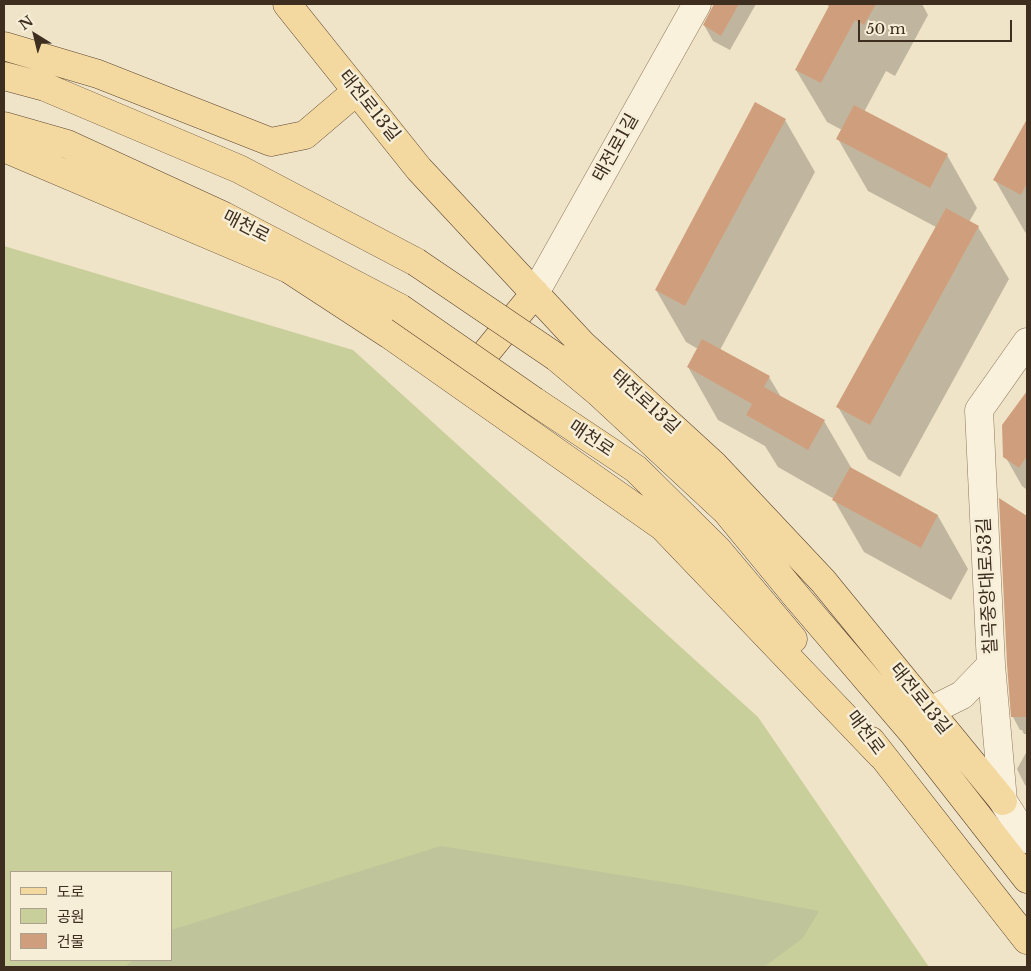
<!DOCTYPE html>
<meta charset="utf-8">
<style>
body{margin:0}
#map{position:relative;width:1031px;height:971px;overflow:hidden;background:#f0e4c8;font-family:"Libre Baskerville","Noto Sans KR",serif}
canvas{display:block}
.frame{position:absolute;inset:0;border:5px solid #3d2e20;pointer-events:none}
.legend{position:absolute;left:10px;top:871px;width:162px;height:90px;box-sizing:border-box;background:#f7eed8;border:1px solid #ada18e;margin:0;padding:6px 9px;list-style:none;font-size:15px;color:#3d2e20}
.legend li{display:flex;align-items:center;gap:10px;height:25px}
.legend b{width:25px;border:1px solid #ada18e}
.north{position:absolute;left:10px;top:10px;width:50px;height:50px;-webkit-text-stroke:4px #f7eed8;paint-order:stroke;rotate:324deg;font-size:14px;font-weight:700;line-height:20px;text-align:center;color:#3d2e20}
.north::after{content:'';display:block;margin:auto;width:18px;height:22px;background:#3d2e20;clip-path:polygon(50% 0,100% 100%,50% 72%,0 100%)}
.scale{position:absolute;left:858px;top:20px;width:154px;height:22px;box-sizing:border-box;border:2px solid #3d2e20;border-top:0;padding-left:6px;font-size:15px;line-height:18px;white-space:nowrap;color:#3d2e20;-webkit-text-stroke:4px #f7eed8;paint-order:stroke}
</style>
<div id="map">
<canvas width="1031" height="971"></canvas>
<div class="frame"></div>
<ul class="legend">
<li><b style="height:6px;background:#f3d9a0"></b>도로</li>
<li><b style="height:14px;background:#c9cf9b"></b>공원</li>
<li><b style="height:14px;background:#cf9f7d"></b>건물</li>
</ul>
<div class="north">N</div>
<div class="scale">50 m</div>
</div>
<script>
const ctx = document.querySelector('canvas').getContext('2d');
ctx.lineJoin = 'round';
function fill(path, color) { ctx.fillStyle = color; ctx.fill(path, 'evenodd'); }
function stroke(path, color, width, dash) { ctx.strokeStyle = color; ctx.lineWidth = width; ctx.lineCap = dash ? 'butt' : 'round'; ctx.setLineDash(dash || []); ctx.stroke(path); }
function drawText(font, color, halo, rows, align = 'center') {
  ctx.font = font + ' "Libre Baskerville","Noto Sans KR",serif'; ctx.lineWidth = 5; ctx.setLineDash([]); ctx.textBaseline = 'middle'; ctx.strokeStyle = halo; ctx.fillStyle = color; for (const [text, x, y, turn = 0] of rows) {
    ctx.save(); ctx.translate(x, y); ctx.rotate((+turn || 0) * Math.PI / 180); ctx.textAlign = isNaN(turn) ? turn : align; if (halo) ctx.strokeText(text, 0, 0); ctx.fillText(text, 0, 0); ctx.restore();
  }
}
const green = new Path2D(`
 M 4,246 L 353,350 L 758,717 L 929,967 L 4,967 ZM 11,872 L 171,872 L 171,960 L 11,960 Z`);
const cemetery = new Path2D(`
 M 441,846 L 694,887 L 819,911 L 803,938 L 764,967 L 125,967 L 133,960 L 171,960 L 171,930 Z`);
const shadow = new Path2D(`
 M 717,4 L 756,4 L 730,50 L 713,41 L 704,25 Z
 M 844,4 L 922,4 L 928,15 L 895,76 L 886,71 L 864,112 L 947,155 L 977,208 L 969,222 L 978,227 L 1009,279 L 900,477 L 868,459 L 838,407 L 936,227 L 868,191 L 838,139 L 842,130 L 827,122 L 796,70 L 840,13 Z
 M 785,120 L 815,172 L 720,350 L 769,377 L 781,397 L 824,421 L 852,469 L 938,516 L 968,569 L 951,600 L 864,552 L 834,500 L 834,499 L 778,467 L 765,446 L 718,420 L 688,367 L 698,349 L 686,342 L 656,290 Z
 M 1027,122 L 1027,234 L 1025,232 L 995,180 Z
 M 1027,393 L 1027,490 L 1022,486 L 1005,456 L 1004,425 Z
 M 1000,500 L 1027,518 L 1027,734 L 1024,734 L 1022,730 L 1020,730 L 1013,717 Z
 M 1027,751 L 1027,786 L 1025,785 L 1017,769 Z`);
const building = new Path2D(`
 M 714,4 L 739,4 L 721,36 L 703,25 Z
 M 825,4 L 876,4 L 864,25 L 855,20 L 821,83 L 795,70 L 829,6 Z
 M 755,102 L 786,119 L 685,306 L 655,290 Z
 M 854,105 L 948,154 L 930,188 L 836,139 Z
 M 1027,119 L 1027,183 L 1021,195 L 993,180 Z
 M 946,208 L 979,226 L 870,425 L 836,407 Z
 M 702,339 L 770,376 L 764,387 L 825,420 L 808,450 L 746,415 L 752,404 L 687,367 Z
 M 1027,391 L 1027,456 L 1019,468 L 1003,457 L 1002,425 Z
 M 850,467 L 938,515 L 921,548 L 832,500 Z
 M 999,498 L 1027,516 L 1027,717 L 1011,717 L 1007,664 Z`);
const minor = new Path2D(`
 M 535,293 L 697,4
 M 1027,342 L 979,410 L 991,665 L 1003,801 L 1027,839
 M 930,711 L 962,695 L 991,665`);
const major = new Path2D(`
 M 287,4 L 419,169 L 582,344 L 714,465 L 823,581 L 1003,801
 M 4,46 L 98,74 L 271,142 L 305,135 L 352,95 L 359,94
 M 4,76 L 45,87 L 239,169 L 416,262
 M 4,126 L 67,144 L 224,216 L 400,308
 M 4,148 L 289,269 L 390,335 L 663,527 L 881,755
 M 556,357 L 599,393 L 727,512 L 796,596 L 913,733 L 1027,879
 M 463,381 L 535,293
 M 534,401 L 636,469 L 718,550 L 793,639
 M 871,741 L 1027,940`);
const majorBridge = new Path2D(`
 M 416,262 L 556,357
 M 400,308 L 534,401`);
const streetNames = [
 ["태전로13길",369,106,51],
 ["태전로1길",616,148,-61],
 ["매천로",246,227,27],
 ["태전로13길",645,402,42],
 ["매천로",591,439,34],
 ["칠곡중앙대로53길",988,586,-93],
 ["태전로13길",920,699,51],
 ["매천로",865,733,53]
];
fill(green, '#c9cf9b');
fill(cemetery, '#bfc49a');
fill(shadow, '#0003');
fill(building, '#cf9f7d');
stroke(minor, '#8d765c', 29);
stroke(major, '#5b4430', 29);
stroke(minor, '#faf1dc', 28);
stroke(major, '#f3d9a0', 28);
stroke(majorBridge, '#5b4430', 29, []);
stroke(majorBridge, '#f3d9a0', 28);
drawText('18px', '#3d2e20', '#f7eed8', streetNames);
</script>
